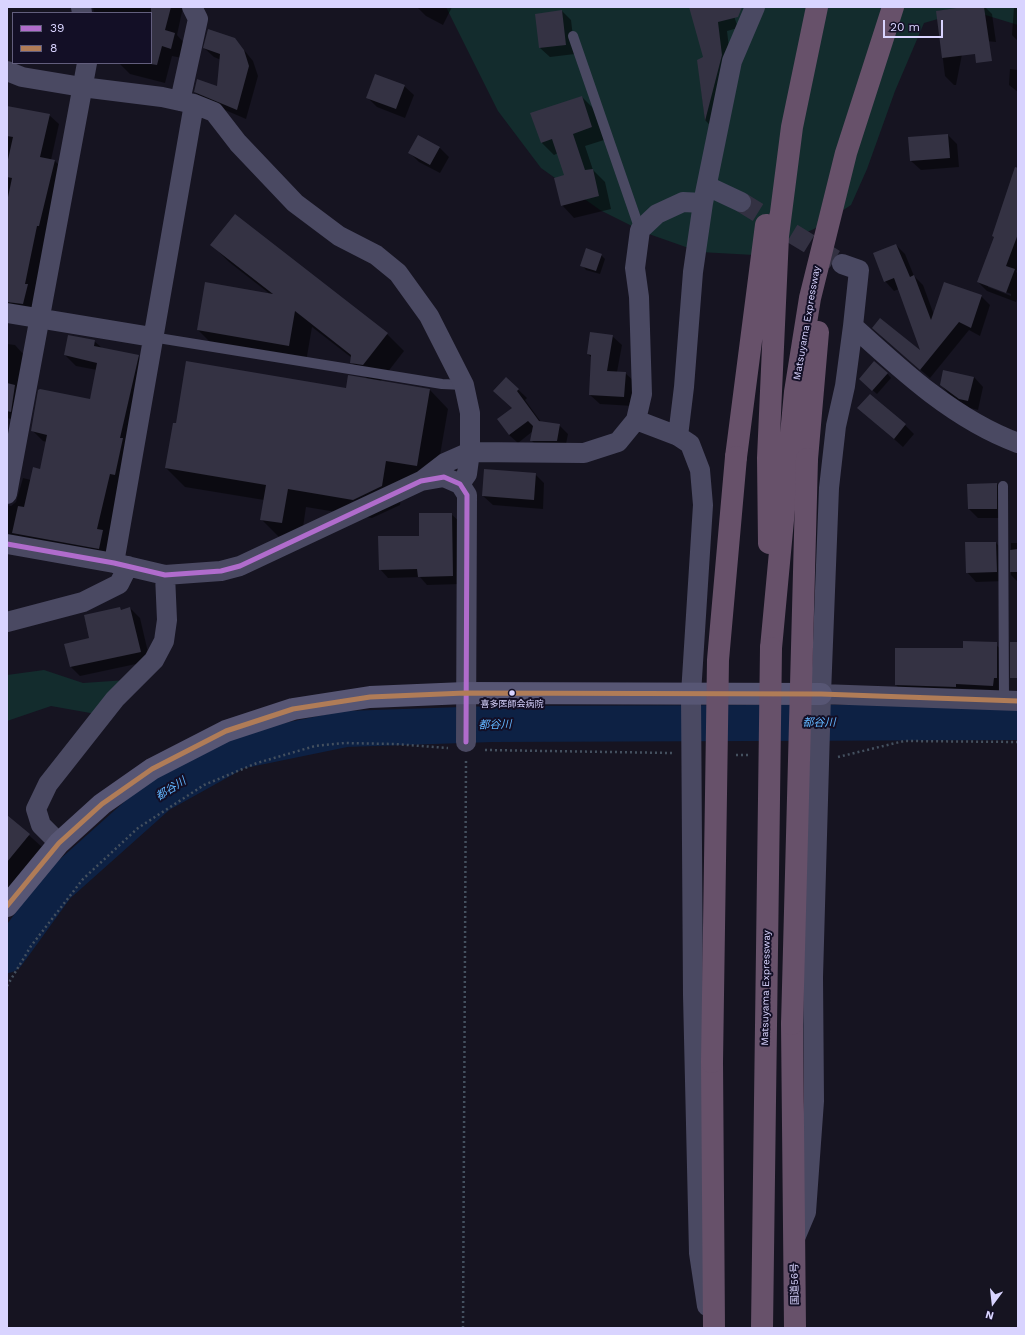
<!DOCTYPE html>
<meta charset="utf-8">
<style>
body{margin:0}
#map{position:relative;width:1025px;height:1335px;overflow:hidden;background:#161421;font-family:"Work Sans",sans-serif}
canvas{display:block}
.frame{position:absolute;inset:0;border:8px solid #d9d4ff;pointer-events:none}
.legend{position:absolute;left:12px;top:12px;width:140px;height:52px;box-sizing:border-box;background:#130f26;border:1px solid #625e7d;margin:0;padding:5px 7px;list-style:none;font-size:12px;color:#d9d4ff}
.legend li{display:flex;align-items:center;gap:8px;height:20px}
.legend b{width:20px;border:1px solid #625e7d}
.north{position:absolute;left:973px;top:1283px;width:40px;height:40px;-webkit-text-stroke:3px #130f26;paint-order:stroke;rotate:195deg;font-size:11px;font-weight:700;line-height:16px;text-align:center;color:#d9d4ff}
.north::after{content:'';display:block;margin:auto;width:14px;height:18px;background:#d9d4ff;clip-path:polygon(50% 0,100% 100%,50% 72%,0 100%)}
.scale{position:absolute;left:883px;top:20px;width:60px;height:18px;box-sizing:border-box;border:2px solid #d9d4ff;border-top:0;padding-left:5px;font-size:12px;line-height:14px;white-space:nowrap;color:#d9d4ff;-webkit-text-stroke:3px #130f26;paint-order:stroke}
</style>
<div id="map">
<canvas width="1025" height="1335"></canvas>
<div class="frame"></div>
<ul class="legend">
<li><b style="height:5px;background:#b06ccc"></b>39</li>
<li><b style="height:5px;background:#b07c57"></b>8</li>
</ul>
<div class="north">N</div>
<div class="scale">20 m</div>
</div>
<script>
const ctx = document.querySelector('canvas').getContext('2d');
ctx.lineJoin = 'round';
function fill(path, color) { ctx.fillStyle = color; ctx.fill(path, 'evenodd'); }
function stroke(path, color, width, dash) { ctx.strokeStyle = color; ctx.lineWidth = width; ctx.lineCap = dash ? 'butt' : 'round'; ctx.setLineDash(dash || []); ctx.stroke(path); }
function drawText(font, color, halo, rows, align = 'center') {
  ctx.font = font + ' "Work Sans","Noto Sans JP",sans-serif'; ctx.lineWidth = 4; ctx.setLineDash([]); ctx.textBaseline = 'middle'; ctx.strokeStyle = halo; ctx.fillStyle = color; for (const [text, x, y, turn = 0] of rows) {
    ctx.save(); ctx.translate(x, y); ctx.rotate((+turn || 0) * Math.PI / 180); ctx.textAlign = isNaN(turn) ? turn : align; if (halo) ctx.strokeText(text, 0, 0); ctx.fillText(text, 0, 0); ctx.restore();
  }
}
const green = new Path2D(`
 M 446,7 L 1018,7 L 1018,25 L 969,10 L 924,23 L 895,91 L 867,169 L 851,205 L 814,229 L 754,255 L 700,252 L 646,233 L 600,210 L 541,168 L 498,111 Z
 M 44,670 L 83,683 L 127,680 L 96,714 L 51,706 L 7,721 L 7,675 Z`);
const shadow = new Path2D(`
 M 93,7 L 183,7 L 177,35 L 185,44 L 182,58 L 172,56 L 165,83 L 130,74 L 120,64 L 151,63 L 151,13 L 94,13 Z
 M 417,7 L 452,7 L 443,25 L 426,16 Z
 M 695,7 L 731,7 L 738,28 L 727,31 L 731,65 L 714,129 L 705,120 L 698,61 L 704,57 Z
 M 971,7 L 985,7 L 992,14 L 996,42 L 965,39 L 956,85 L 954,85 L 945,76 L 937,11 Z
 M 1014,7 L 1018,7 L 1018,41 L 1012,35 Z
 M 562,11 L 571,20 L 575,54 L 550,57 L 540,48 Z
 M 235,39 L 253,61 L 258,76 L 246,119 L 204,101 L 195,92 L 218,87 L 221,60 L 214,57 L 204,48 Z
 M 1010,69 L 1018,70 L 1018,92 L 1009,85 Z
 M 404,86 L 414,95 L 405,118 L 377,107 L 368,98 Z
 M 582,97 L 594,109 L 604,140 L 585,146 L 593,170 L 605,182 L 611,209 L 574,218 L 562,205 L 566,176 L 558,153 L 554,155 L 541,142 Z
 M 7,107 L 49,115 L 59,124 L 51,160 L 55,161 L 64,170 L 33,313 L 7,313 Z
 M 948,135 L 957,144 L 959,167 L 921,170 L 911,161 L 909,138 Z
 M 439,147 L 449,157 L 440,173 L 419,162 L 410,153 Z
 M 1018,199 L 1018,268 L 1016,272 L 1018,273 L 1018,296 L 1016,302 L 987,291 L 978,282 ZM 988,285 L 1011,294 L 1011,296 L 988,287 Z
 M 212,245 L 387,334 L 404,351 L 380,382 L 430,390 L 448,409 L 435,484 L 404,479 L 400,505 L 372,518 L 306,507 L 301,541 L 280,538 L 261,519 L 264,500 L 185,487 L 166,468 L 369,380 L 351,362 L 352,358 L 312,327 L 306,362 L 215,347 L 198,330 L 270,294 L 229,262 Z
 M 896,245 L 905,254 L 914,276 L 923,285 L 934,315 L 981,296 L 990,305 L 980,336 L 969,330 L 930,378 L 882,337 L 922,353 L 899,289 L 894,291 L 885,281 Z
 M 601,255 L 605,259 L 600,274 L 586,270 L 582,265 Z
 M 612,336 L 622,345 L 617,372 L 625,373 L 635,382 L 633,406 L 600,404 L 590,395 L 592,358 L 588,354 Z
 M 94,341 L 102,348 L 138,356 L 149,367 L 109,559 L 7,543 L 7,505 L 11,506 L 16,502 L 23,478 L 31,480 L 40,470 L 47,442 L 43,441 L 32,430 L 90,401 L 97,370 L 76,366 L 65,355 Z
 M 7,344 L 15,345 L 24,355 L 20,421 L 7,418 Z
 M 887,373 L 891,378 L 877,394 L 864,383 Z
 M 974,377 L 983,387 L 978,410 L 970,408 L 950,395 L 941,385 Z
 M 506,378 L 527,398 L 525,400 L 541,422 L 559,425 L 568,434 L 565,449 L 540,449 L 532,441 L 533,431 L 518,443 L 509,435 L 513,408 Z
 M 859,408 L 905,425 L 914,434 L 903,447 Z
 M 535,474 L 544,483 L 543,509 L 493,505 L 483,496 Z
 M 997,484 L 1006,493 L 1006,518 L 978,518 L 969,509 Z
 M 451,514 L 460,522 L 461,584 L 427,585 L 420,577 L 388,578 L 380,569 Z
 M 966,543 L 996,543 L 1006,553 L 1006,581 L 976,582 L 967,572 Z
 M 1011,543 L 1018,543 L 1018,582 L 1011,575 Z
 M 120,608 L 122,611 L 130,608 L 140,618 L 150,661 L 80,676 L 71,667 L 91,639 Z
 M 994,643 L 1007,655 L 1005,698 L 908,697 L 896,685 L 964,649 Z
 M 12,820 L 42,847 L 7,899 L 7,826 Z`);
const river = new Path2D(`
 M 7,955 L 57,886 L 159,795 L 238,751 L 345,729 L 492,724 L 1018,722`);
const building = new Path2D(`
 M 151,7 L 171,7 L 165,30 L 175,33 L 171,49 L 162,46 L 157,65 L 151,64 Z
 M 689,7 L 742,7 L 738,17 L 718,22 L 722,55 L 705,121 L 697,60 L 703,57 Z
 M 963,7 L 984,7 L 992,61 L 976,63 L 975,54 L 942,58 L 936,11 Z
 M 562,10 L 566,45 L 539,48 L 535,14 Z
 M 208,29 L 235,38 L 244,50 L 249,66 L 237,110 L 194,92 L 197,79 L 217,86 L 220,54 L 203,48 Z
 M 375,74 L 405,85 L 396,109 L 366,98 Z
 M 582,96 L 592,127 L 573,134 L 585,170 L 593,169 L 599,196 L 561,206 L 554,178 L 564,175 L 552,139 L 541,143 L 530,113 Z
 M 7,106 L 50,114 L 40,157 L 55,160 L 39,226 L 37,226 L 25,284 L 28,284 L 23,304 L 7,302 L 7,202 L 12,178 L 7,177 L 7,164 L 13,137 L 7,136 Z
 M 948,134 L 950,158 L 910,161 L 908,137 Z
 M 418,135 L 440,147 L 430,165 L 408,153 Z
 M 1015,167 L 1018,168 L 1018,234 L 1006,266 L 1015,269 L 1006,293 L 977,282 L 994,237 L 992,236 Z
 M 235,214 L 388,333 L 363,365 L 350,363 L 351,355 L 295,311 L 289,346 L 197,330 L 205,282 L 273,294 L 210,245 Z
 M 896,244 L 910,277 L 914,275 L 931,320 L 944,282 L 982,295 L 971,328 L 959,322 L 920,370 L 872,328 L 880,318 L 920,350 L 894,278 L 884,282 L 873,253 Z
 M 586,248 L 602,254 L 596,271 L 580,266 Z
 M 590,332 L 613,335 L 607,371 L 626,372 L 624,397 L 589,395 L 591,355 L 587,354 Z
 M 68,335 L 95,340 L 94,346 L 139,355 L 120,438 L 123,438 L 115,475 L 110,474 L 97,529 L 103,530 L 99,549 L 12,533 L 18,506 L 24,507 L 33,467 L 40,469 L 47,435 L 31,431 L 38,390 L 40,389 L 90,399 L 97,363 L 64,355 Z
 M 186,361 L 346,388 L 348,375 L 430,389 L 417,466 L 386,461 L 382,486 L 353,500 L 288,489 L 282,523 L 260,520 L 266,485 L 165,468 L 173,423 L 176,423 Z
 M 874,361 L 888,373 L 872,391 L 859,379 Z
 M 943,370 L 974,377 L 968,401 L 959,399 L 940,385 Z
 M 506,377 L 519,389 L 517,391 L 539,421 L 560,424 L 557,441 L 530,441 L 533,426 L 528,421 L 509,435 L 497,419 L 512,408 L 493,391 Z
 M 7,383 L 15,385 L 11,412 L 7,411 Z
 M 870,394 L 906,424 L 894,439 L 857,408 Z
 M 484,469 L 536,473 L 534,500 L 482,496 Z
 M 997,483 L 997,509 L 968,509 L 967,484 Z
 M 419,513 L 452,513 L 453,576 L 418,577 L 417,569 L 379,570 L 378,536 L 419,536 Z
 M 965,542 L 996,542 L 997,572 L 966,573 Z
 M 1018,549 L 1018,572 L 1010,572 L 1010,550 Z
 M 120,607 L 121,610 L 130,607 L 141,652 L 70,667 L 64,644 L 89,638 L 84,615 Z
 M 963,641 L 997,642 L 997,678 L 994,678 L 993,686 L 956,684 L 956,687 L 895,685 L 895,648 L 963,648 Z
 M 1010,642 L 1018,642 L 1018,678 L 1010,678 Z
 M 7,815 L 30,834 L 7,862 Z`);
const streetTunnel = new Path2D(`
 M 741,202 L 842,264`);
const path = new Path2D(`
 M 485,750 L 672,753
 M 736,755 L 749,755
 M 838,757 L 904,741 L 1018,742
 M 7,986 L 31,946 L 83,879 L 138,828 L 204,785 L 257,763 L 315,746 L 345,743 L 394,744 L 448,748
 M 463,1328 L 466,760`);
const lane = new Path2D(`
 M 573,36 L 640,230
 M 152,337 L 442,384 L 464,385
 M 1003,486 L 1004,701`);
const street = new Path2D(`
 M 81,7 L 82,13
 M 7,71 L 22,77 L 82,87 L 162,97 L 194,104 L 214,112 L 238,143 L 295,203 L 339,236 L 376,255 L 398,273 L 429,316 L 464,385 L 470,413 L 470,452 L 467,474 L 460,484
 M 180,101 L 198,19 L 192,7
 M 707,186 L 741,202
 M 842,264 L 859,270 L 853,326 C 902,371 955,420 1018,443
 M 7,313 L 152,337
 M 636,420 L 678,436 L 690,444 L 700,470 L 703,505 L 691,694 L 693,995 L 699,1253 L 707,1306
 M 678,436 L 684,387 L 693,272 L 703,203 L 732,61 L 755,7
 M 423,480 L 445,463 L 470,452 L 584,453 L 618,442 L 636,420 L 642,394 L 639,297 L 635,268 L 640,230 L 657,214 L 683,202 L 703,203
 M 7,494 L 87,63
 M 7,544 L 114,563 L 165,575 L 221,571 L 240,566 L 421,481 L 444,477 L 460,484 L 467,495 L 466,742
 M 114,563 L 194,104
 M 7,622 L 83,602 L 119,584 L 128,566
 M 821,694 L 1018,701
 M 59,843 L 41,825 L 36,809 L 48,784 L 115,699 L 154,660 L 164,641 L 167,620 L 165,575
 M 795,1238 L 806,1212 L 814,1101 L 813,977 L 821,694 L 829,488 L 836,426 L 845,386 L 853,326`);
const secondary = new Path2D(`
 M 7,906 L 59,843 L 102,804 L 152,769 L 226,731 L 293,709 L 370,697 L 465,693 L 821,694`);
const highway = new Path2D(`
 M 736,457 L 766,225
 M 807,459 L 818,332
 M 769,543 L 768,458 L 778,236 L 792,127 L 817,7
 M 771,648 L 795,392 L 810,298 L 846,153 L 893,7
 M 792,1024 L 795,1328
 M 712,1062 L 714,1328`);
const highwayBridge = new Path2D(`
 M 792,1024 L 807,459
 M 712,1062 L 718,660 L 736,457
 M 762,1328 L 771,648`);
const bus1 = new Path2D(`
 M 7,544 L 114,563 L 165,575 L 221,571 L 240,566 L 421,481 L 444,477 L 460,484 L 467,495 L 466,742`);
const bus2 = new Path2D(`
 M 7,906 L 59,843 L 102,804 L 152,769 L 226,731 L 293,709 L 370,697 L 465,693 L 821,694 L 1018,701`);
const markers = [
 [512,693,3.5,"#d9d4ff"]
];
const busNames = [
 ["喜多医師会病院",512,704]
];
const streetNames = [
 ["Matsuyama Expressway",807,323,-80],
 ["Matsuyama Expressway",766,988,-89],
 ["国道56号",795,1284,-91]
];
const waterNames = [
 ["都谷川",819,723],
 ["都谷川",495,725,-1],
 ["都谷川",171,789,-32]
];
fill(green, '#132c2d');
fill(shadow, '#0007');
stroke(river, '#0d2144', 36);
fill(building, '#343243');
stroke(streetTunnel, '#333142', 20, [20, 10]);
stroke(path, '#44505f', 2.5, [2, 3]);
stroke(lane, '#4a4962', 10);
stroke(street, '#4a4962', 20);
stroke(secondary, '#575674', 22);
stroke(highway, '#67516a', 22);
stroke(highwayBridge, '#67516a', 22);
stroke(bus1, '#b06ccc', 5);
stroke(bus2, '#b07c57', 5);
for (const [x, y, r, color] of markers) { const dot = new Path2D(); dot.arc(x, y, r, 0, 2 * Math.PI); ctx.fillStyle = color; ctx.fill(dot); stroke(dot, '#130f26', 1.5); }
drawText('9px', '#d9d4ff', '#130f26', busNames);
drawText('10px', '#d9d4ff', '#130f26', streetNames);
drawText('italic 11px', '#62b6ff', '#130f26', waterNames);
</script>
